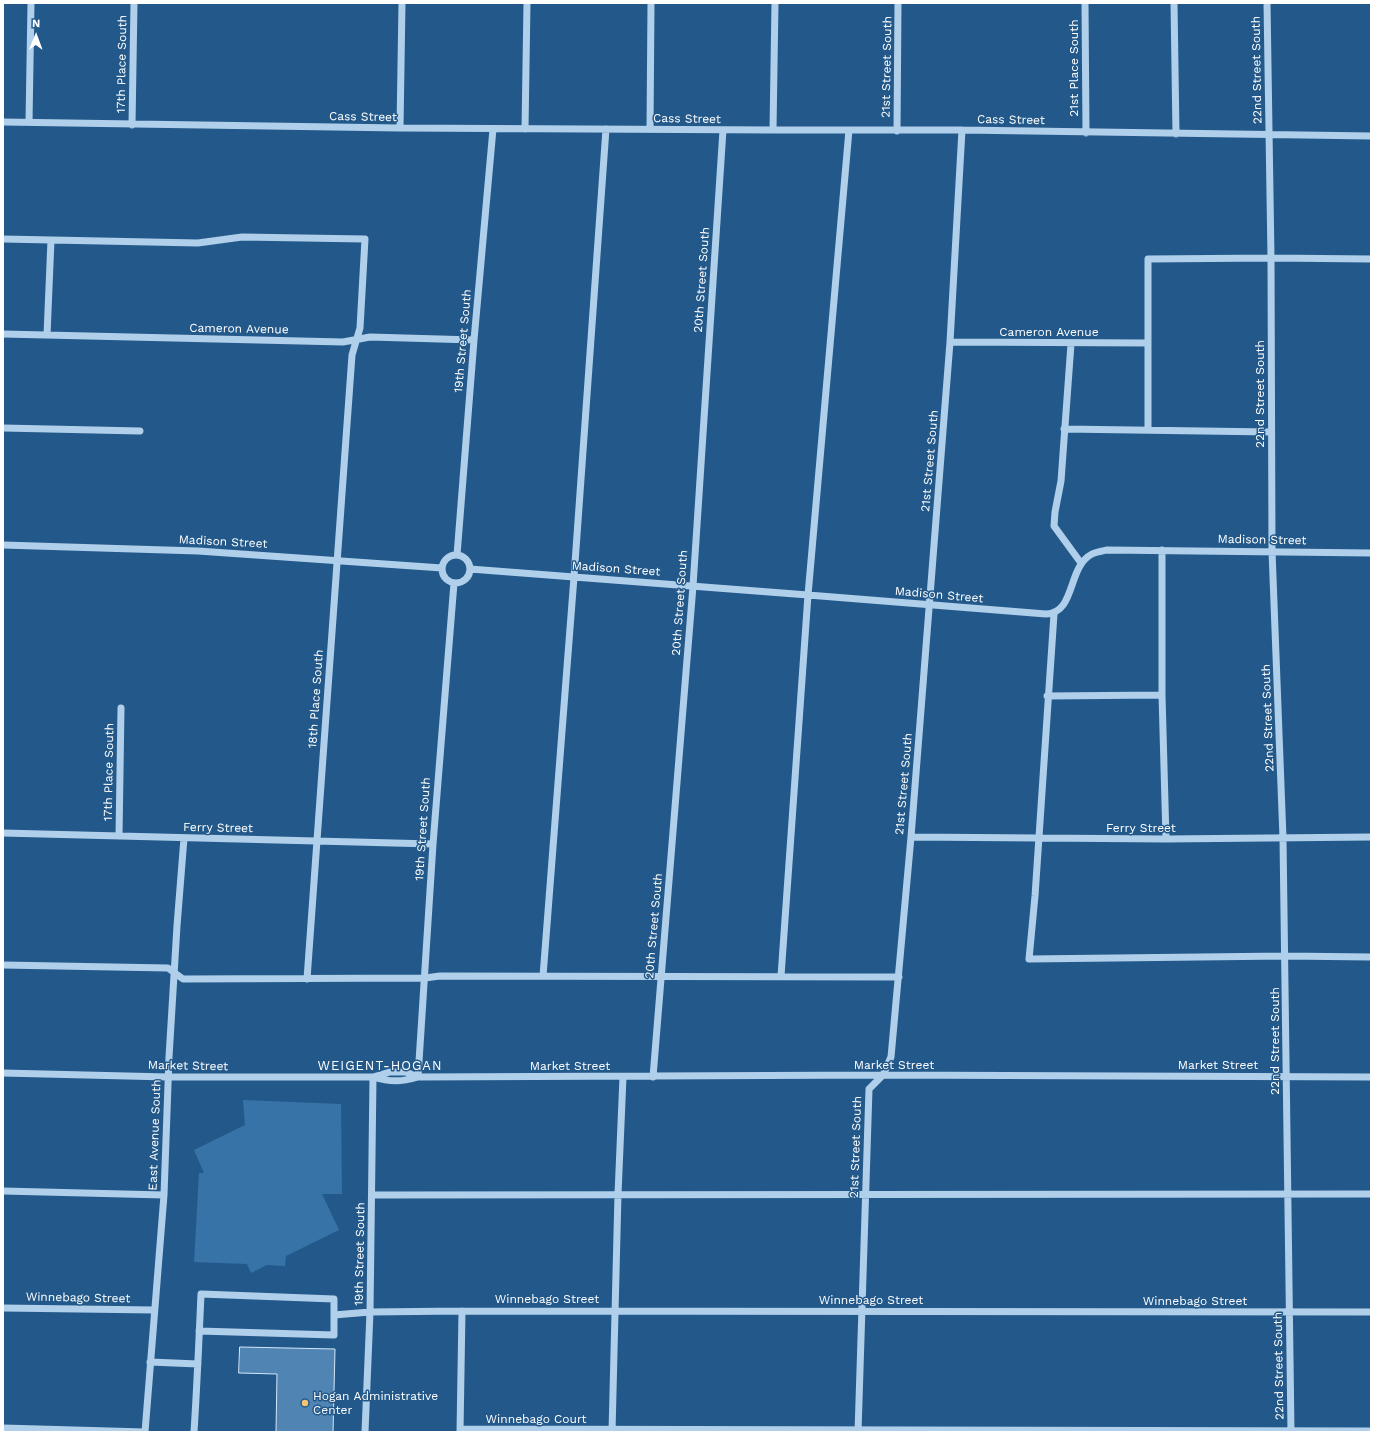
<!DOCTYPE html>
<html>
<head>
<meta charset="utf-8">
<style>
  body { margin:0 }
  #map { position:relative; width:1374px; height:1435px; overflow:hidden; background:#23598a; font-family:"Work Sans",sans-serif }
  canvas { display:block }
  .frame { position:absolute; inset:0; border:4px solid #fff; pointer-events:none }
  .north { position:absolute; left:16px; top:16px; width:40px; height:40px; -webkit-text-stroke:3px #23598a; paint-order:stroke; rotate:1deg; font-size:11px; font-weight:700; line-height:16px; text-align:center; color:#fff }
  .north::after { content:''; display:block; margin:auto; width:14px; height:18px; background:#fff; clip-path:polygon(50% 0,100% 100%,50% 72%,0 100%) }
</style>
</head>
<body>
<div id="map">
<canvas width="1374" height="1435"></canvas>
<div class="frame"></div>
<div class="north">N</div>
</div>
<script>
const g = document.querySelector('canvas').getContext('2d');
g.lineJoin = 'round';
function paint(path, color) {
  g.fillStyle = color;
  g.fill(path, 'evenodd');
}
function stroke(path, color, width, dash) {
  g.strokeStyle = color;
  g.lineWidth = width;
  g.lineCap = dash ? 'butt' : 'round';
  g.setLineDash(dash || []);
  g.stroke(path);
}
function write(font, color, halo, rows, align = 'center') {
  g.font = font + ' "Work Sans",sans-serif';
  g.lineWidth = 3;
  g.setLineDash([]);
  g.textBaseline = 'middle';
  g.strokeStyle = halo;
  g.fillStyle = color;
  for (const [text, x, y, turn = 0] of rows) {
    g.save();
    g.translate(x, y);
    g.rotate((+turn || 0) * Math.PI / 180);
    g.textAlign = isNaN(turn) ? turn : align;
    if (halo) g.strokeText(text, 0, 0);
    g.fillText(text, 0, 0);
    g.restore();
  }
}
const green = new Path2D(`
  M243,1100l98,4 1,90h-20l17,36 -53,26 -1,10 -18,-1 -16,8 -4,-9 -53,-2 5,-89h5l-10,-23 51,-25z`);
const building = new Path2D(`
  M240,1347l95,2 -2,83h-57l1,-58 -38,-1z`);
const minor = new Path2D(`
  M1085,3l1,130
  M1174,3l2,131
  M1267,3l4,255 1,293 11,287 8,594
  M3,122l397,6 373,2h189l409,6
  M29,122l2,-119
  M132,125l2,-122
  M400,128l2,-125
  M525,129l2,-126
  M650,129l1,-126
  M773,130l2,-127
  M897,131l1,-128
  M3,239l195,4 44,-6 123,2 -5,89 -8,27 -45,624
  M3,334l340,8 27,-5 104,3
  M47,335l4,-95
  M950,342l198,1
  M1071,344l-10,137 -6,31 -1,14 27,37
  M3,428l137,3
  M1064,429l207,3
  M1148,430v-171l123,-1 100,1
  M3,545l195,6 244,17
  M1162,550v145l4,144
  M457,555l17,-215 19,-211
  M442 569a14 14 0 1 1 28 0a14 14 0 1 1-28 0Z
  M470,569l338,26 238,19c30,-1 21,-47 46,-60 4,-2 10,-3 15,-4l264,3
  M1054,614l-19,282 -6,63 256,-3 86,1
  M1047,696l115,-1
  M3,833l430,11
  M119,836l2,-128
  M911,837l255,2 205,-2
  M3,965l165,3 15,11 242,-1 15,-2 459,1
  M543,976l31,-399 32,-448
  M781,976l27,-381 41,-465
  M3,1073l165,4h205l17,-5h16l11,5
  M373,1077c17,5 28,5 45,0l465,-2 488,2
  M418,1077l15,-233 21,-261
  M653,1077l40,-491 30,-456
  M3,1191l161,4
  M372,1195l999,-1
  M3,1308l151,2
  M334,1315l36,-3 92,-1 909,1
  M150,1362l48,2
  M3,1428l142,4
  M460,1429l911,2
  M145,1432l19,-237 5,-138 8,-131 7,-88
  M194,1432c3,-46 5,-92 7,-138l133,5v36l-135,-4
  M365,1432l5,-120 3,-235
  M460,1432l2,-121
  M612,1432l6,-238 5,-117
  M858,1432l11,-343 14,-14 8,-18 20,-220 39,-495 12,-212`);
const markers = [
  [305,1403,4,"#f5c472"]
];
const streetNames = [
  ["17th Place South",122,64,-89],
  ["21st Street South",887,67,-89],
  ["21st Place South",1074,68,-90],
  ["22nd Street South",1257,70,-91],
  ["Cass Street",363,117,1],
  ["Cass Street",687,119,1],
  ["Cass Street",1011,120,1],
  ["20th Street South",702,280,-86],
  ["Cameron Avenue",239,329,1],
  ["Cameron Avenue",1049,332],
  ["19th Street South",463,341,-85],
  ["22nd Street South",1260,394,-90],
  ["21st Street South",930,461,-85],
  ["Madison Street",1262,540,1],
  ["Madison Street",223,542,3],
  ["Madison Street",616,569,4],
  ["Madison Street",939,595,5],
  ["20th Street South",680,603,-86],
  ["18th Place South",316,699,-86],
  ["22nd Street South",1268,718,-92],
  ["17th Place South",109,772,-89],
  ["21st Street South",904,784,-85],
  ["Ferry Street",218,828,1],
  ["Ferry Street",1141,828],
  ["19th Street South",423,829,-86],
  ["20th Street South",654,926,-85],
  ["22nd Street South",1275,1041,-90],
  ["Market Street",894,1065],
  ["Market Street",1218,1065],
  ["Market Street",188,1066,1],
  ["Market Street",570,1066],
  ["East Avenue South",155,1135,-88],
  ["21st Street South",856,1147,-88],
  ["19th Street South",360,1254,-89],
  ["Winnebago Street",78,1298,1],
  ["Winnebago Street",547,1299],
  ["Winnebago Street",871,1300],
  ["Winnebago Street",1195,1301],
  ["22nd Street South",1279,1366,-91],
  ["Winnebago Court",536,1419]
];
const poiNames = [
  ["Hogan Administrative",313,1396],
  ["Center",313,1410]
];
const neighbourhoodNames = [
  ["WEIGENT-HOGAN",380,1066]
];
paint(green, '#3773a7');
paint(building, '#5085b3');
stroke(building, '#d4e7f8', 1);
stroke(minor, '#b0cfea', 7);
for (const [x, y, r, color] of markers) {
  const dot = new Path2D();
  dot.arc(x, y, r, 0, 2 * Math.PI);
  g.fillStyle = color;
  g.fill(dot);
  stroke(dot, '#23598a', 1.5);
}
write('12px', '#fff', '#23598a', streetNames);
write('12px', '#fff', '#23598a', poiNames, 'left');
g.letterSpacing = '1px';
write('13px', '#fff', '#23598a', neighbourhoodNames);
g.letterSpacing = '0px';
</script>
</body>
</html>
